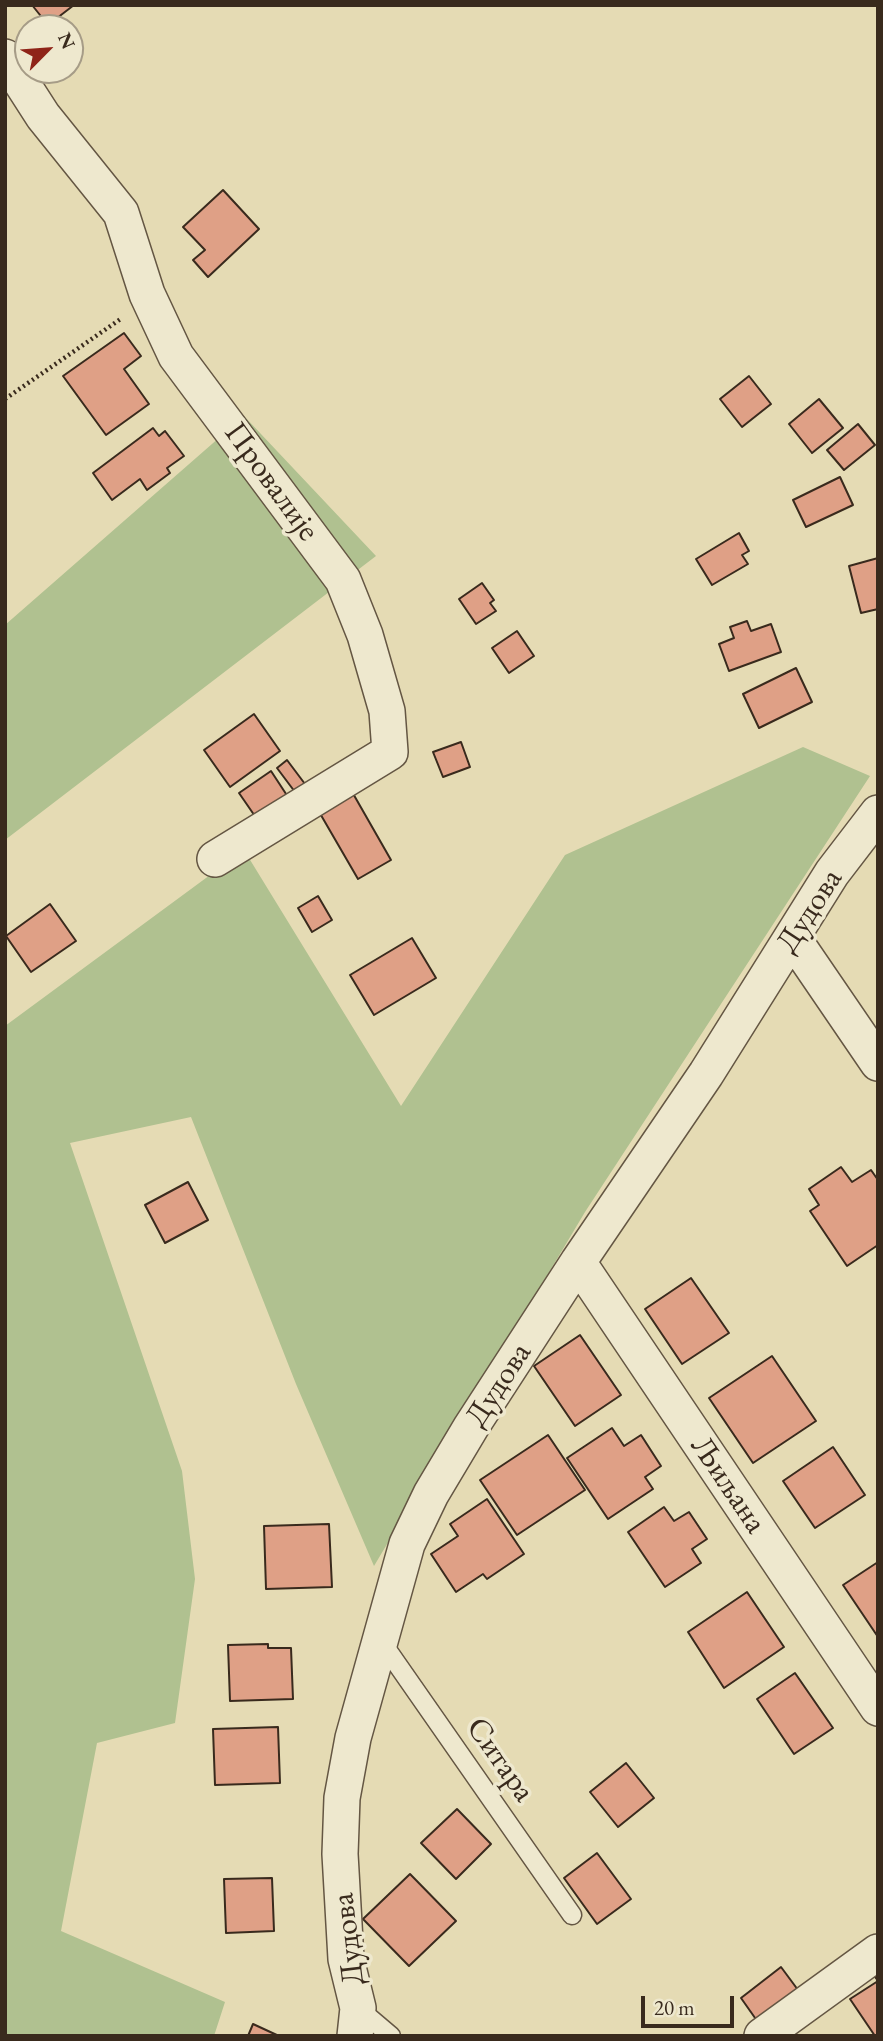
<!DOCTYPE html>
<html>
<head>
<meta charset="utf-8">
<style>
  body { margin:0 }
  #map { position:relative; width:883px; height:2041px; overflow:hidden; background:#e5dbb4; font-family:"EB Garamond",serif }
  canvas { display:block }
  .frame { position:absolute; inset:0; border:7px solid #392a1d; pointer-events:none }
  .north { position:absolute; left:14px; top:14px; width:70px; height:70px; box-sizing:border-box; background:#eee8ce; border:2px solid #a69c87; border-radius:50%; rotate:65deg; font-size:19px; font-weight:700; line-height:28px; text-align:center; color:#392a1d }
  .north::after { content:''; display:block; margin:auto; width:24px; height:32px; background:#8f2418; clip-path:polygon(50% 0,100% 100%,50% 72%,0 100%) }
  .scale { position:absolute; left:641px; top:1996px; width:93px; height:32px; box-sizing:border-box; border:4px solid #392a1d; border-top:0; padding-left:9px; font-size:21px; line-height:24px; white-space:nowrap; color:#392a1d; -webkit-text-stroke:5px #eee8ce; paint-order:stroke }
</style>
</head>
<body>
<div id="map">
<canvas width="883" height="2041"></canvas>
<div class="frame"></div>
<div class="north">N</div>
<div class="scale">20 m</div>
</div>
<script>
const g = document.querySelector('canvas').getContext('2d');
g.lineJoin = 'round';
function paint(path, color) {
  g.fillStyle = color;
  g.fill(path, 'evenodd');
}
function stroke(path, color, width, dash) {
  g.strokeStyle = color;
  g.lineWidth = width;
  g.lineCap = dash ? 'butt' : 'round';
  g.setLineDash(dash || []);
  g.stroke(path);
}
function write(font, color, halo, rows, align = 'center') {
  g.font = font + ' "EB Garamond",serif';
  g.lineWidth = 7;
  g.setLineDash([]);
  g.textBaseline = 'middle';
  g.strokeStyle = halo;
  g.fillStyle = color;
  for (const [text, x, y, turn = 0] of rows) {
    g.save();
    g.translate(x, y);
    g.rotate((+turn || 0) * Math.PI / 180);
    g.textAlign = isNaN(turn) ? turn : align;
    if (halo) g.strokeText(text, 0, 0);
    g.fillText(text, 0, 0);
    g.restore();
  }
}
const green = new Path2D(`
  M244,416l132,140 -371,284v-215z
  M803,747l67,29 -285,436 -211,354 -78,-182 -105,-267 -121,26 112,328 13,108 -20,144 -78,20 -36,188 164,71 -11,34h-209v-1010l239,-176 157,256 164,-251z`);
const building = new Path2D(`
  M32,5h42l-26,20z
  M223,190l36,39 -51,48 -15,-17 12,-10 -22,-23z
  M124,333l17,23 -17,13 25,35 -43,31 -43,-59z
  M749,376l22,28 -29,23 -22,-28z
  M819,399l24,29 -31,25 -23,-29z
  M858,424l17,21 -31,25 -17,-20z
  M153,428l6,8 6,-5 19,25 -17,12 3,5 -23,17 -7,-11 -28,21 -19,-27z
  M840,477l13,28 -47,22 -13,-27z
  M739,533l10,18 -7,4 6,9 -36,21 -16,-26z
  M878,558v51l-17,4 -12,-47z
  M482,583l12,17 -4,3 6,8 -20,13 -17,-25z
  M747,621l4,10 20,-7 10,28 -52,19 -10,-27 15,-6 -4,-11z
  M517,631l17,25 -25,17 -17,-25z
  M796,668l16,34 -53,26 -16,-34z
  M254,714l26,37 -50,36 -26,-37z
  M461,742l9,25 -27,10 -10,-25z
  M287,760l21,28 -10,8 -21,-28z
  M271,771l19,29 -31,22 -20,-29z
  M351,790l40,70 -33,19 -40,-69z
  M318,896l14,24 -20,12 -14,-24z
  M50,904l26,37 -45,31 -25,-36z
  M412,938l24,40 -62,37 -24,-40z
  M841,1167l11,15 19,-12 7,10v65l-31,21 -37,-55 9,-6 -10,-16z
  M188,1182l20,38 -43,23 -20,-38z
  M691,1278l38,55 -47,31 -37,-55z
  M580,1335l41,60 -46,31 -41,-60z
  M772,1356l44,65 -63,42 -44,-65z
  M612,1428l12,18 17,-11 20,31 -16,11 8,12 -45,30 -41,-61z
  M548,1435l37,55 -68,45 -37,-55z
  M833,1447l32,48 -50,33 -32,-47z
  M487,1499l37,55 -37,25 -4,-5 -27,18 -25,-38 27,-18 -8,-12z
  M664,1507l10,14 15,-9 18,27 -15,10 9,14 -36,24 -37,-55z
  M329,1524l3,63 -66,2 -2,-63z
  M878,1562v75l-35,-52z
  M747,1592l37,55 -60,41 -36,-56z
  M268,1644v4h23l2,51 -63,2 -2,-56z
  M795,1673l38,55 -39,26 -37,-55z
  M278,1727l2,56 -65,2 -2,-56z
  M626,1763l28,35 -36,29 -28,-35z
  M457,1809l34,35 -35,35 -35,-36z
  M597,1853l34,46 -34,25 -33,-46z
  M410,1874l46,47 -47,45 -46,-47z
  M272,1878l2,53 -48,2 -2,-54z
  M781,1967l20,27 -41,31 -19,-27z
  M878,1971v65h-3l-25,-37 28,-18 -5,-7z
  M253,2024l26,12h-31z`);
const path = new Path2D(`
  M5,399l117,-81`);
const lane = new Path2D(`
  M381,1641l191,274
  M358,2008l33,28`);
const street = new Path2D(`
  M5,57l38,59 78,97 26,81 29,62 167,224 22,55 22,76 3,41 -175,107
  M792,937l86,126
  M578,1262l300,446
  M355,2036l3,-28 -12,-49 -6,-105 2,-56 11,-60 54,-194 24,-50 40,-67 107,-165 128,-188 126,-201 46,-60
  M762,2036l116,-84`);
const streetNames = [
  ["Провалије",271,482,54],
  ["Дудова",810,911,-57],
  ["Дудова",499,1385,-57],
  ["Љиљана",728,1485,56],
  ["Ситара",500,1760,55],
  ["Дудова",349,1939,-97]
];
paint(green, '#b0c190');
paint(building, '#dfa086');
stroke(building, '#392a1d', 2);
stroke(lane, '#645643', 21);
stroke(street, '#645643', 38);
stroke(path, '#392a1d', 4.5, [2, 3.5]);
stroke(lane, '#eee8ce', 18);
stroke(street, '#eee8ce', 35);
write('32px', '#392a1d', '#eee8ce', streetNames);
</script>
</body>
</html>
